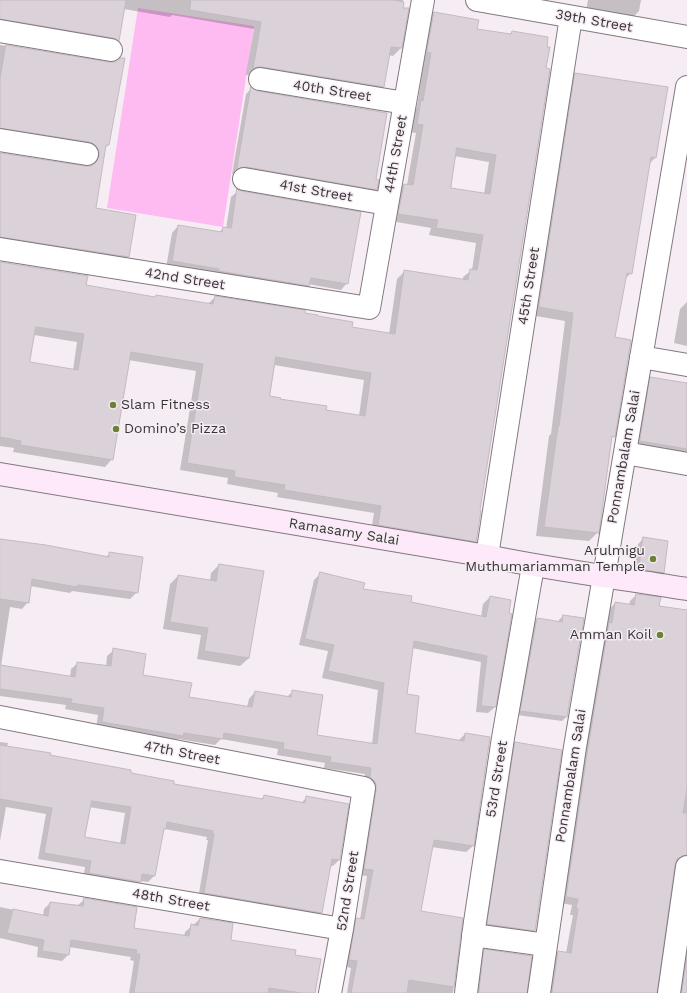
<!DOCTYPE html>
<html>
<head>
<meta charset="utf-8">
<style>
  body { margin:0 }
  canvas { display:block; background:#f6edf4 }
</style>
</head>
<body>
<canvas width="687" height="993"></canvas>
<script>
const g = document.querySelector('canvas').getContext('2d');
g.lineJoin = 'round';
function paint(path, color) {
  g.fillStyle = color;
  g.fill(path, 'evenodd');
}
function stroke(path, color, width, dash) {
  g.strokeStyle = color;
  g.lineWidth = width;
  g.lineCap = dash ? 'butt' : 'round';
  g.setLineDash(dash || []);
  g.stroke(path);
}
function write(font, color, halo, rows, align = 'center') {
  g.font = font + ' "Work Sans",sans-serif';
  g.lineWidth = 3;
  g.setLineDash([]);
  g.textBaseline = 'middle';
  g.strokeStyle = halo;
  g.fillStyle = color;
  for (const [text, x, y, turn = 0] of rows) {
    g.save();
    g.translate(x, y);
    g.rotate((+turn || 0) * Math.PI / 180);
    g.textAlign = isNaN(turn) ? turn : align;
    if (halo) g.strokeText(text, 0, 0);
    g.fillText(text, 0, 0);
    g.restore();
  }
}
const green = new Path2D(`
  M138,8l116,18 -31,201 -116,-19z`);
const shadow = new Path2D(`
  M0,0h403l-1,8 6,1 -7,39 -8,8 -5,-1 -5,31 -8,8 -121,-20 -8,1 8,-46 -82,-14 -2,2 -46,-8 -6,31 -7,8 -111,-21z
  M588,0h53l-2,11 -8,8 -45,-8z
  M434,13l42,17 33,5 3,-3 -33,479 -3,30 -8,8 -97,-17 3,-19 -97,-16 1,-4 -51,-9 1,-6 -48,-8 16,-99 -68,-11 -16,99 -7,8 -92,-15 1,-4 -14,-2v-183l85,23 69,12 2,-2 52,8 7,-7 89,16 47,15 38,6 8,-55 8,-8 58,9v-3l9,-7 4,-27 -47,-8 2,-7 -40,-7 5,-29 8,-7h3l9,-52 -6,-1 4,-23 3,-2 7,-47h-4l6,-39zM454,156l35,6 -5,32 -34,-5zM34,335l43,7 -4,28 -44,-7zM274,365l90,15 -5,36 -34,-6 -57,-13z
  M0,45l109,18 7,-1 -8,83 -4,4 -9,60 33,47 -7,8 -121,-19v-91l85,13h6l1,-2 -1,-8 -91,-21z
  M575,74l80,84 -6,6 -18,109 -7,7 -10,58v98l-3,3 -13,93 -9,9 -53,-5 13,-100 2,-2 14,-113 -35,-6 37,-233z
  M251,89l124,91 1,9 -6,6 -130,-23 -8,2 14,-80z
  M238,191l109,92 -6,7 -33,-6 -6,8 -136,-24 6,-35 6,-7 41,7 4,-5 3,1 5,-32z
  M687,302v44l-13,-3 6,-34z
  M651,378l36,6v73l-54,-9 10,-62z
  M644,538l19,34 -6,6 -23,-4 4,-30z
  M0,540l105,18 5,-5 27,39 -7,7 -58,-8 -2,2 -40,-7 -2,16 -6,7 -12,-2 -9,59 69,11 1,-8 7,-6 28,4 1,-11 7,-6 27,26 47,22 59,9 2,-8 6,-7 32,5 6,-6 22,45 57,8 6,-54 -56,-12 6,-27 -29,-6 15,-65 6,-6 42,16 48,12 71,15 2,-13 7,-7 17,17 4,1 -16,92 -7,6 -12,-1 5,-50 -69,-14 -6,47 8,39 44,7 7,-7 24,4 -16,108 -7,6 -35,-5 -11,65 42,7 -9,74h-106l4,-25 -8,-2 7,-41 7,-6h3l7,-43 -9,-1 7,-101 -41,-6 1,-5 -48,-8 1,-6 -57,-10 -6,6 -37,-6 -2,3 -80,-14 2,-13 -33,-6 1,-4 -66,-9z
  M219,565l30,93 -9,8 -43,-7 4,-24 -38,-6 7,-45 8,-8 32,5 1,-8z
  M636,595l22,12 29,4v252l-5,-2 -7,1 -19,131h-109l5,-35 6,-6 8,1 7,-38h-3l2,-10 -12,-2 49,-293 6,-7 14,2 1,-4z
  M563,616l4,100 -5,5 -45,-6 16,-91 4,-5 21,4 1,-3z
  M0,742l8,1 -1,4 166,37 88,16 3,-4 37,7 6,-6 41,8 -9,55 -6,6h-4l-8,46 -6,6 -117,-19 10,-59h-2l1,-3 -42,-8 -3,3 -8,44 -6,6 -8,-1 -6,7 -51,-8 2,-13 -47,-8 8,-45 -40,-7 -6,34zM89,807l36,6 -5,31 -36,-6z
  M515,743l19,187 -5,6 -47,-6 28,-182z
  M85,899l48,29 51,8 1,-4 15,-13 30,22 64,15 21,37h-186l5,-32 -4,-1 1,-3 -62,-10 -1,8 -6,6 -25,-4 1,-10 -38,-9v-31l43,9 1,-7 6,-6 28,2z
  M687,920v73h-10z
  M485,950l41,43h-53l5,-36z`);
const building = new Path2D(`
  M0,0h126l-7,41 -6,-3 -113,-19z
  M191,0h203l10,2 -1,6h6l-7,40 -11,-1 -7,40 -122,-20h-6l-3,2 8,-47 -71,-12z
  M434,12l45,8 -2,9 34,5 1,-3 36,6 -1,10h3l-4,21 4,1 -70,441 1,1 -5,31 -98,-17 3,-19 -97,-16 1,-5 -51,-8 1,-6 -48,-8 16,-99 -72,-12 -18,108 -93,-15 1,-4 -21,-4v-175l88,14 -2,9 69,12 1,-2 57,9 2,-8 90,14v3l13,2v1l35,6 -1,5 43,7 9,-64 64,10 2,-11 7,1 6,-35 -47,-7 2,-8 -40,-6 6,-30 9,1 10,-60 -6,-1 4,-24 2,1 8,-48 -4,-1zM457,148l39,7 -6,39 -39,-6zM36,327l48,7 -6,36 -48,-8zM276,357l95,16 -6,43 -39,-6 1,-4 -47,-7 1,-1 -11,-2z
  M6,45l103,17h7l5,-4h4l-16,87h-3l-10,63 40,7 -7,42 -129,-20v-84l85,13h6l5,-4 3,-6v-6l-4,-5 -6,-3 -89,-14v-49z
  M575,73l93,14 -12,71 -5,-1 -19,117 -5,-1 -12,64 16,3 -16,97 -3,-1 -13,97 -55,-6 14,-101h1l14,-113 -34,-6z
  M251,87l7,4 129,22 -11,66 3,1 -2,10 -131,-23 -9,2z
  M237,189l5,2 119,21 -13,72 -37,-6 -2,8 -90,-15v-2l-47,-8 6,-36 44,7 1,-5 8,1z
  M650,377l37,6v66l-47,-8z
  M643,537l25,4 -4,32 -25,-4z
  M0,539l46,6 63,12v-5l34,5 -5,36 -60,-8 -1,2 -45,-8 -3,24 -29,-4z
  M219,564l45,7 -15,87 -45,-7 4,-23 -38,-6 8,-47 38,6z
  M320,572l45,11 -2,6 49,7 -1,6 75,15 4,-21 21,4 -2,13 3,1 -16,93 -15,-1 6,-50 -73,-15 -7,53 12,2 -4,37 49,8 1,-8 25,4 -16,109 -40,-6 -13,71 42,7 -9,69 -45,-7 -2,13h-56l6,-32 -8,-1 7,-42 8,1 9,-49 -9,-1 12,-79v-7l-6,-6 1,-9 -41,-6 1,-5 -48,-8 1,-6 -60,-10 -1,6 -39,-6 -1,3 -81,-14 2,-14 -33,-5 1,-4 -72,-10v-24l75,12 2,-15 34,4 2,-18 33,6 -3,21 49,8 -3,14 63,10 3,-16 36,6 1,-7 31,5 -6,40 60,9 7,-61 -56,-12 6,-26 -29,-6z
  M636,594l25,3 -2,9 28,4v179l-4,24h4v42l-5,1 -5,3 -2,6 -18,128h-105l6,-42 13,2 7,-44 -2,-1 2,-9 -12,-2 21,-143 22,-132 3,1 3,-21 19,3z
  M563,615l21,3 -17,99 -47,-6 17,-93 25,4z
  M515,742l47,8 -27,181 -48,-7z
  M0,745l51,8 -1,2 81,15v3l43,8v3l89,15 1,-4 41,8 1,-7 43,8 -9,56 -8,-1 -10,54 -118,-20 10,-59h-2l1,-3 -46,-9 -1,7h-2l-9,47 -13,-2 -1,8 -52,-9 2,-12 -47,-8 8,-45 -52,-9zM92,801l39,6 -6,37 -40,-7z
  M84,898l53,9 -3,21 55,8 2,-12 7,2 2,-8 33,5 -2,17 65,10 -1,5 26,4 -6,34h-13l-33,-5 -1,5h-134l6,-39h-4l1,-4 -66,-10 -2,15 -27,-4 2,-11 -37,-7 6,-24 35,7 2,-14 33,4z
  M484,949l48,7 -5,37h-48z
  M687,955v38h-5z`);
const street = new Path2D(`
  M477,0l210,37
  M0,31l111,19
  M260,79l145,24
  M0,140l87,14
  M244,179l143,25
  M0,249l369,59 54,-308
  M641,357l46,8
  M625,453l62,11
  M487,556l84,-539
  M0,717l364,71 -22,141 -12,64
  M0,871l342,58
  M473,935l73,10
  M466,993l9,-71 28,-184 30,-172
  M539,993l36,-246 112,-660
  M669,993l18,-126`);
const secondary = new Path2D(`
  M0,474l487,82c66,14 133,22 200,33`);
const markers = [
  [113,405,4,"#6b8234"],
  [116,429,4,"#6b8234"],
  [653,559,4,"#6b8234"],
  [660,635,4,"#6b8234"]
];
const streetNames = [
  ["39th Street",594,21,10],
  ["40th Street",332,91,9],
  ["44th Street",396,154,-80],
  ["41st Street",316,191,10],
  ["42nd Street",185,279,9],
  ["45th Street",529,286,-81],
  ["Ponnambalam Salai",624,457,-80],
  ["Ramasamy Salai",344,532,9],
  ["47th Street",182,753,11],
  ["Ponnambalam Salai",571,776,-81],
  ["53rd Street",497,779,-81],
  ["52nd Street",348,891,-81],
  ["48th Street",171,900,10]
];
const poiNames = [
  ["Slam Fitness",121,405],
  ["Domino’s Pizza",124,429],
  ["Arulmigu",645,551,"right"],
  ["Muthumariamman Temple",645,567,"right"],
  ["Amman Koil",652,635,"right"]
];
paint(green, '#febbf2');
paint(shadow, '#0003');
paint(building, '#dbd2d9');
stroke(building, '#c3bac1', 1);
stroke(street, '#827980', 24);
stroke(secondary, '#827980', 24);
stroke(street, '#fff', 22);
stroke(secondary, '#fde9f9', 22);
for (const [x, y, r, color] of markers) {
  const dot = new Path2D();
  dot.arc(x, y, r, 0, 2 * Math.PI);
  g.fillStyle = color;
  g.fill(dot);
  stroke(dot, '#f6edf4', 1.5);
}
write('14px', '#383538', '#f6edf4', streetNames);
write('14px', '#383538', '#f6edf4', poiNames, 'left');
</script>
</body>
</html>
